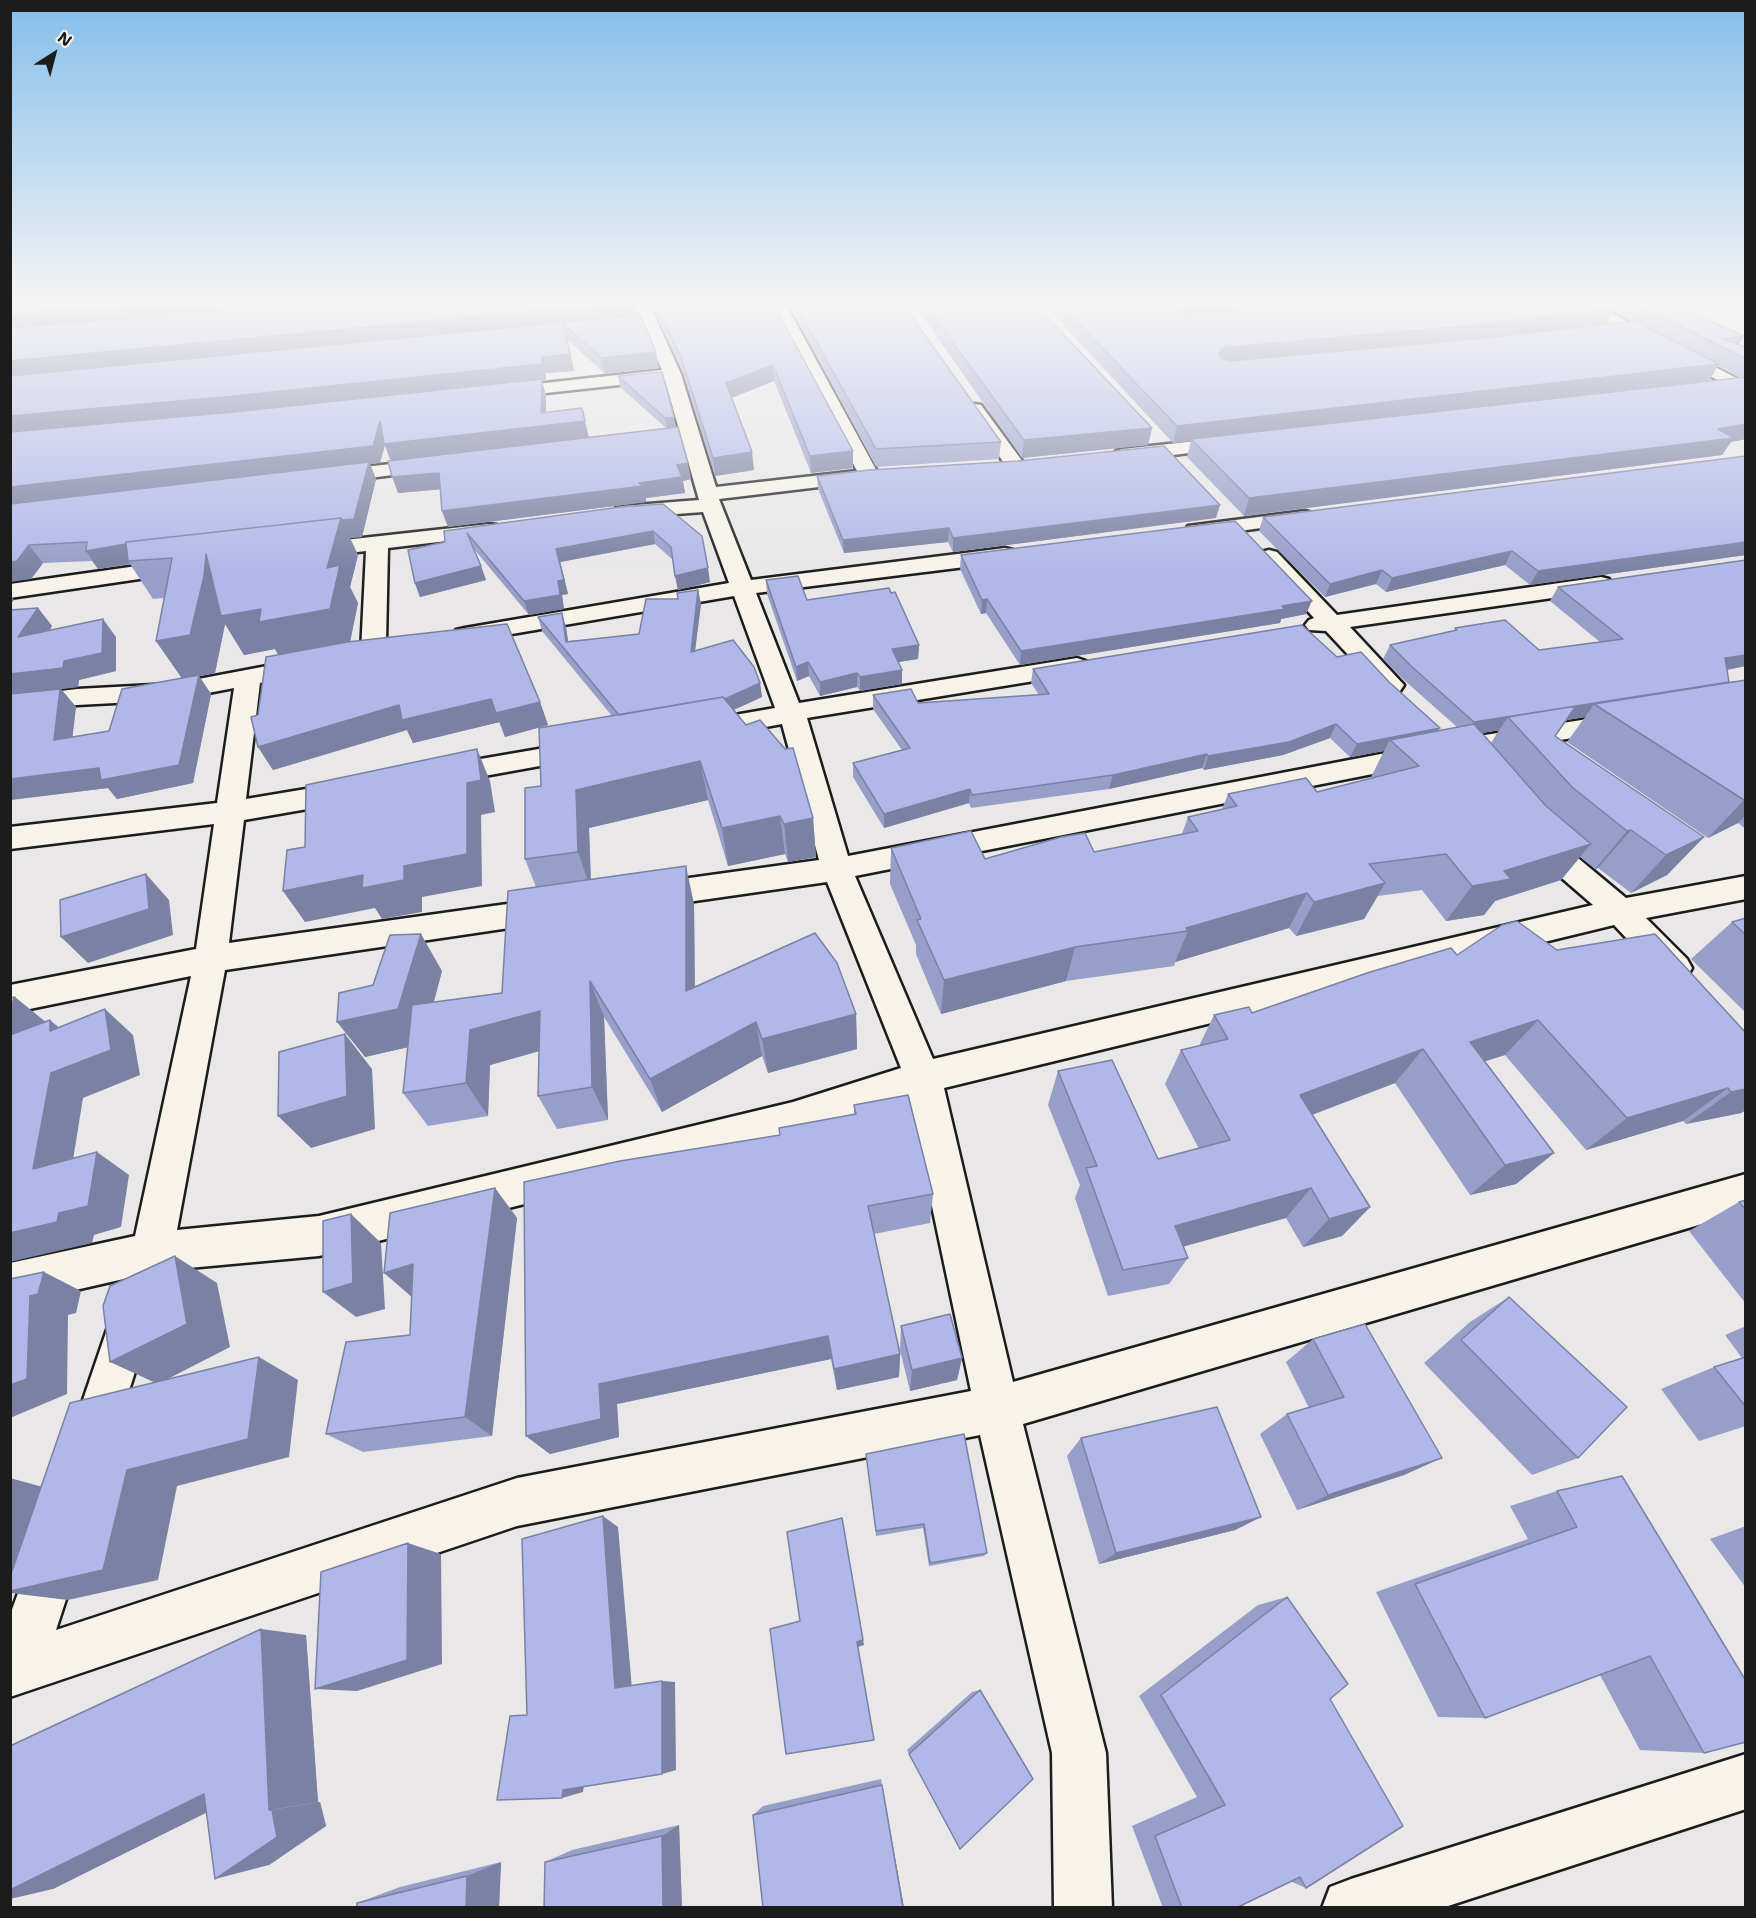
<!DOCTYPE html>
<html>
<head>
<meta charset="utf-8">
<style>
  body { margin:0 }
  #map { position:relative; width:1756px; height:1918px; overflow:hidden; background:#e9e7e8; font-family:"Shantell Sans",sans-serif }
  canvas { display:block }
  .frame { position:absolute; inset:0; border:12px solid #1c1c1c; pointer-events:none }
  .north { position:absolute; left:24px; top:24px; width:60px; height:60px; -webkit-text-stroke:4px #f7f3e8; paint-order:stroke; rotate:36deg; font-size:16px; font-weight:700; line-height:24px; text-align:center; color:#1c1c1c }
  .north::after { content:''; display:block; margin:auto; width:21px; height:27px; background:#1c1c1c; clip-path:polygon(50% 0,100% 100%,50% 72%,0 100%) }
</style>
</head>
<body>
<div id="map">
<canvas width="1756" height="1918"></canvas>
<div class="frame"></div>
<div class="north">N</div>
</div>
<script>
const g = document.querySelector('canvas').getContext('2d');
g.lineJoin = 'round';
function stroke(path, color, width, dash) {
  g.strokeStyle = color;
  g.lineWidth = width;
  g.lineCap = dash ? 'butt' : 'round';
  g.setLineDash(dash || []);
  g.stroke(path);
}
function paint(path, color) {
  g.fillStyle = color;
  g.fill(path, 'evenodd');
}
const minor = new Path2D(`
  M633,303h16l32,71 35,113 141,-16 -88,-168h16l94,172 -3,4 -7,2 -150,18 32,81 254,-32 8,2 3,5 -3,5 -8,2 -249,31 43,110 278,-45 9,3 4,5 -4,5 -9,3 -270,44 41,138 611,-117 161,-25 9,2 4,6 -4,6 -9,2 -161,27 -604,119 78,183 660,-154 -67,-58 -4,-7 4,-7 11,-4 11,4 78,65 120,-22v23l-100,19 41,41 5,9 -5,9 -12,4 -12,-4 -49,-52 -670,163 69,294 733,-208v37l-723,213 83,329 6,155h-58l-2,-155 -72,-318 -463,91 -507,171v-82l28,-76 17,-8 17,8 8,17 -24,74 461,-152 454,-87 -62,-294 -116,39 -474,120 -152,14 -6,16 -15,6 -15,-6 -3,-8 -118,27v-42l125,-27 56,-260 -181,37v-28l186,-36 18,-125 -204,25v-22l207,-24 17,-115 -62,12 -95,5 -67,8v-16l67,-8 95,-5 95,-18 9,3 4,5 -4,5 -16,4 -14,116 102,-17 10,3 4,7 -4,7 -10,3 -104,18 -15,123 321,-45 11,4 5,8 -5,8 -11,4 -325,48 -48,260 142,-14 474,-114 108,-34 -74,-186 -181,26 -11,-4 -5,-8 5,-8 11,-4 173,-24 -37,-136 -82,15 -9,-3 -4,-6 4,-6 9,-3 75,-13 -41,-112 -269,46 -9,-2 -3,-5 3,-5 9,-2 264,-45 -26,-71 -80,6 -7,-2 -3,-4 3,-4 7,-2 76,-6 -34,-120 -165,18 -6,-1 -3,-4 3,-4 6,-1 162,-18z
  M1572,303h20l154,80v12z
  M975,404l6,1 42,57 3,4 -3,4h-14l-43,-61 3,-4z
  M1232,437l7,2 3,4 -3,4 -116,14 -7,-2 -3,-4 3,-4 7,-2z
  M435,459l7,2 3,4 -3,4 -114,14 -7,-2 -3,-4 3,-4 7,-2z
  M1305,511l7,2 4,4 -4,4 -116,16 -8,-1 -3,-5 3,-5 8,-1z
  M489,524l8,1 3,5 -3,5 -109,13 -2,94 20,-3 9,2 3,5 -3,5 -42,8 -9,-2 -3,-5 5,-101 -58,7 -8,-2 -3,-5 3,-5 8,-2z
  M1269,550l8,2 60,63 264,-38 8,2 3,5 -3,5 -8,2 -251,36 54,58 -4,6 -9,2 -9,-2 -56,-60 -17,-1 -4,-5 4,-5 5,-2 -56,-61 3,-5z
  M179,560l8,2 3,5 -3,5 -177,26v-14z
  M585,741l10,3 4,6 -4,6 -155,28 -10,-2 -4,-7 4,-7 10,-2z
  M130,1300l15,6 6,15 -42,133 -16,7 -16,-7 -7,-16 45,-132z
  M1746,1754v55l-304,99h-120l8,-21 21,-8z`);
const wall = new Path2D(`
  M10,303h624l2,12 23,53 -54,6 -38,-35 7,32 -28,2v7l-4,1 4,15v17l36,-5 6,29 78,-9 -46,-41 -2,-11 58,51 15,52 -8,2 2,12 -39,5v4l-198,25 -6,-16 -2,-22 -42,4 -7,-32 -6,-16 -5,18 -10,1 6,15 -14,58 -12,1 8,17 -8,32 8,16 -8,39 190,60 8,23 -43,12 -6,-15 -86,21 -6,-13 -134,40 -15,-23v-32l20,-60 -3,-6 -31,6 -19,-31 -10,49 -16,3 12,18 -18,89 -76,16 -9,-11 -98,12 28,-192 14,18 -2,4 66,7v34l-37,9 -1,7 -17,2 15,18 -4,30 37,-6 73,-53 -26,-37 8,-43 -11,1 -23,-35 -32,5 -6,-8 -49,2 -12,16z
  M650,303h123l80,165 -42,5 -37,-92 -42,17 22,72 -39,6 -32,-103z
  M788,303h114l99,139 -2,17 -123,8z
  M913,303h121l118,125 -4,17 -126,13z
  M1043,303h626l75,33 -6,8 8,3v92l-15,3 -9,13 -478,61 -57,-59 4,-16 -18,2zM1612,311l4,2 15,8 -26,3zM1717,366l23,12 -279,31 248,-28z
  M1746,456v99l-216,30 -25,-20 -119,27 -10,-8 -51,13 -66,-66 4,-14z
  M817,476l399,42 -263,34 -5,-10 -104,11 -26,-64z
  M663,504l47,78 -32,8 -5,-30 -18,-16 -95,18 8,32 -6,1 2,14 -35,6 -55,-66 12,31 -66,17 -5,-14 30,-41 -1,-11z
  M961,555l345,59 -25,5 -1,4 -260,42 -34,-52 -5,1 -21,-45z
  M1746,560v106l-19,4 2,12 17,-2v149l-8,-6 -30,15 -141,-96 18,-25 -18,3 -12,16 149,101 -37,38 -36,18 -33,-25 -3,1 -15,-12 -19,23 -66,21 -11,14 -38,6 -24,-31 -44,6 -14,23 -68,17 -7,-8 -114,34 -1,4 -108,15 -125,33 -25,-60v-9l-26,-61 1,-36 94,11 109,-7 88,-18 6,-17 34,-8 6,-15 89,-2 55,-14 -1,-1 13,-26 -34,6 -20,-19 -47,17 -79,15 -2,-2 -93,21 -138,19 -2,-5 -85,25 -31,-51v-14l49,-13 -29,-41v-14l45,8 121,-8 -8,-12 2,-14 304,-12 52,25 51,46 -2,3 19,-4 -53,-47 -21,-21 7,-14 64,-14 1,-3 84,22 61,-8 -50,-41 8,-14zM1499,730l-8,13 -9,-10z
  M766,580l41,20 112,45 -1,14 -20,3 4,22 -42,7 -3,-4 -37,9 -11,-20 -12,5 -30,-87z
  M698,590l3,14 -6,47 65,32 2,14 -28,13 79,108 3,39 -28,5 -3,-8 -57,12 -20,-66 -119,28 2,51 103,25 1,83 161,27 1,35 -89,24 -6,-17 -100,56 -58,-95 4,103 -51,9 -19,-33 1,-45 -49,14 -2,51 -60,10 -25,-33 5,-46 -43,10 77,-86 -8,31 68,-9 34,-106 -11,-28 16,-73 71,-70 -70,-85 -4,-14 28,10 2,14 71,-7 39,-35z
  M1746,918v95l-55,-54 41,-37z
  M1557,950l189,83v77l-5,3 -55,11 -3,-3 -97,29 -81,-95 -20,6 69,92 -38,31 -46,11 -75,-112 -83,32 58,92 -28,29 -39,11 -17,-29 -103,28 5,12 -19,26 -61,12 -33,-98 5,-13 -32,-80 10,-34 100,88 41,-10 -34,-65 16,-34 18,-4 15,-31 38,-2 205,-58z
  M854,1105l79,89 -3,29 -56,11 26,120 -1,23 -62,13 -6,-31 -214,45 2,33 -69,17 -24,-18 254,-301 74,-21z
  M495,1188l22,30 -25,218 -129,16 -37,-18 84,-99 2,-37z
  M1746,1200v104l-57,-73 50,-29z
  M1509,1297l69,161 -46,17 -108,-112 46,-41z
  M901,1326l61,32 -5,22 -47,11 -10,-41z
  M1746,1326v100l-47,15 -38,-52 53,-22 28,-9 -17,-23z
  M1313,1339l91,136 -107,35 -37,-76 27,-20 22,-6 -23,-46z
  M1081,1438l180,79 -26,13 -136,34 -32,-108z
  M866,1454l121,99 -3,3 -55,10 -6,-38 -47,8z
  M1557,1491l147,262 -64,-3 -40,-75 -115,43 -47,-1 -62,-125 152,-53 -18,-33z
  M1746,1526v62l-36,-49z
  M1287,1597l43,102 -24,189 -16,-7 -54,27h-73l-31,-82 65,-29 -58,-101 119,-91z
  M306,1635l12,167h2l6,24 -57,39 -63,-52 -153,76z
  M980,1690l-20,159 -53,-99 65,-58z
  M881,1779l23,129h-141l-10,-93 10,-9z
  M679,1825l3,83 -137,-46 27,-12z
  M501,1862l-2,46h-142v-5l43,-16z`);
const shadedWall = new Path2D(`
  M147,303h193l-330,28v-17z
  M619,303h15l3,14 -627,62v-18z
  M1184,303h140l-142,15 -7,-9z
  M1613,309l-8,16 -136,16 -251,24 1,-11 3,-6 8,-1z
  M564,324l10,47 -28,2v7l-4,1 4,15v30l39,-5 4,17 -198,24 -6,-17 -5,18 -10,1 6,15 -14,58 -12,1 8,17 -8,32 8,16 -9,44 -67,13 -7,-11 -31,6 -19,-31 -10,49 -16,3 12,18 -18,89 -76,16 -9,-11 -98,12v-21l89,-11 8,11 72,-14 19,-88 -15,3 -27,-39 34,-6 14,-59 2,-22 22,38 -1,23 34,-6 6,11 63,-11 5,-24 -8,-17 8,-28 -163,18 -44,3 2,3 -32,5 -12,-18 50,-9 204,-22 1,-2 1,2 12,-1 14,-55 -358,43v-20l363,-41 7,-25 6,17 -1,6 159,-18 -3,-13 1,-32 -300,32 -232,21v-18l224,-20 308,-32v-7l28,-3z
  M1744,336l-10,16 -11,-13z
  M656,352l3,16 -54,6 -3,-16z
  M1719,364l-10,17 -517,59 -1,-1v2l-18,2 4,-17z
  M773,365l1,16 -46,18 -2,-16z
  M674,417l2,11 -9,1 -2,-11z
  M1746,424v15l-15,3 -9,13 -478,61 5,-18 469,-69z
  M1152,428l-4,17 -126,13 2,-18z
  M853,451v17l-42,5 -1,-17z
  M752,452l2,18 -39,6 -2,-18z
  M688,463l3,16 -8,2 2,12 -39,5v4l-198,25 -6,-16 197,-28 38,-18z
  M439,473l6,16 -47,4 -6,-16z
  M1220,505l-4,13 -263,34v-14z
  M949,528l-1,14 -104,11 -1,-13z
  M653,531l2,13 -95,18 8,32 -6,1 2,14 -35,6 -5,-14 34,-20 -2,-32z
  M1746,542v13l-216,30 8,-14z
  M29,545l14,18 -12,16 -21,3v-20z
  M1512,551l-7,14 -119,27 6,-14z
  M481,566l5,14 -66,17 -5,-14z
  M708,568l2,14 -32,8 -3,-14z
  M1382,570l-6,14 -51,13 5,-13z
  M698,590l3,14 -8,62 -2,-14z
  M10,595l4,5 -4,5z
  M987,599l-1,14 -5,1 1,-14z
  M1312,601l-6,13 -25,5 -1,4 -260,42 1,-14z
  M38,608l14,18 -19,30 -15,-19z
  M562,613l4,14 4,28 -4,-13z
  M103,619l13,18v34l-37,9 -1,7 -17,2 15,18 -6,51 -60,-63v-21l54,-13z
  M919,645l-1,14 -26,4v-14z
  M1746,655v11l-32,6 11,-14z
  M808,662l1,14 -12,5 -1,-14z
  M902,670v14l-42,7v-14z
  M857,673v14l-37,9v-14z
  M1729,682l-135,22 -9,13 -18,3 -39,55 39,-55 -59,-3 -9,13 -33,6 8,-14z
  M760,683l2,14 -40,18 -2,-14z
  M491,699l49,3 8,23 -43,12 -5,-15 -87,21 -6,-13 -134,40 -15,-23 141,-42z
  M1336,724l-6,14 -47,17 -79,15 4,-14z
  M1440,728l-8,14 -42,-2 -6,11 -34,6 7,-13z
  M477,749l13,32 5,31 -14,3 1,71 -60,11v15l-40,7 -7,-11 -70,14 -22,-31 121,-25 63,-83z
  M1207,754l-5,14 -93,21 4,-14z
  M700,761l8,39 -119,28 2,62 -13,-38 -2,-62z
  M970,789l-1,14 -85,25v-14z
  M1744,800h2v15l-8,8 -30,15z
  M780,816l5,38 -57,12 -6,-38z
  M813,818l3,39 -28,5 -4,-38z
  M1631,830l-33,38 -3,1 32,-38z
  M1704,837l-37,38 -36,18 35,-38z
  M1591,844l-30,36 -66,21 -11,14 -38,6 26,-35 32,-15z
  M686,866l8,38 1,123 -9,-36z
  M146,874l23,26 4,35 -85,28 -27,-26z
  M1385,883l-21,36 -68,17 18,-34z
  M1307,893l-18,35 -114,34 13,-31 -2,-3z
  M421,934l21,37 -20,73 -57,13 -28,-35 61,-13z
  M1075,947l-9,34 -125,33 3,-34z
  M590,981l14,36 4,103 -16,-33z
  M15,997l32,26 -37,27v-42z
  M105,1009l28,26 7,40 -57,23 -15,93 -35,-22 18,-96z
  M540,1011l17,35 -67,19 -2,51 -22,-33 4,-53z
  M856,1014l1,35 -89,24 -6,-34z
  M50,1020l31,26 -31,-15z
  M1538,1020l-33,35 -63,20 28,-33z
  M756,1022l6,34 -100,56 -12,-33z
  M345,1034l27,35 3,60 -64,19 -33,-32z
  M1423,1049l-28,34 -118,45 23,-33z
  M1728,1088l-45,33 -97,29 41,-32z
  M1746,1089v21l-5,3 -55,11 45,-32z
  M97,1152l32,23 -8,52 -27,8 -2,8 -82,19v-29l49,-20z
  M1554,1153l-38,31 -46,11 35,-30z
  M495,1188l22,30 -25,218 -27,-19z
  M1311,1188l-25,30 -129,36 18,-28z
  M1370,1207l-28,29 -39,11 26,-28z
  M351,1214l30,29 4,66 -29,8 -33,-25z
  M175,1256l42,27 13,64 -72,37 -48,-22z
  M413,1264l1,35 -30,-26z
  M44,1272l37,19 -5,22 -8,2 -1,79 -57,24v-33l20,-89z
  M828,1336l3,23 -214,45 2,33 -69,17 -24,-18 73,-52z
  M900,1354l-1,23 -62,13 -3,-21z
  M259,1357l39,23 -9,77 -112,29 -19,94 -90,20 -58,-7v-2l117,-121z
  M962,1358l-5,22 -47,11 2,-21z
  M1442,1458l-38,17 -107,35 31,-15z
  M10,1478l40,11 -40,87z
  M603,1516l15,11 14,162 -17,-1z
  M1261,1517l-26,13 -136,34 17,-11z
  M842,1518l22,127 -6,2 16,93 -17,-98z
  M408,1543l33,11 1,110 -85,27 -42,-2z
  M261,1629l45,6 12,167 -49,8z
  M662,1681l13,1 1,88 -14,4z
  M881,1779l23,129h-1z
  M584,1785l-1,7 -21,6 1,-8z
  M257,1787l-204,102 -43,10v-9l194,-96z
  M320,1802l6,24 -57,39 -54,14 57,-69z
  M679,1825l3,83h-19l-1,-72z
  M501,1862l-2,46h-33l1,-32z`);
const building = new Path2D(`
  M10,303h137l-137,11z
  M318,303h301l-609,58v-33z
  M655,303h118l80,148 -43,5 -37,-91 -47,18 26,69 -39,6 -32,-101z
  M795,303h107l99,139 -125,7z
  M924,303h110l118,125 -128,12z
  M1059,303h125l-9,6 9,7 131,-13h288l10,6 -137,16 -246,22 -8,1 -3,6 3,5 8,2 246,-22 159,-18 84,43 -542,62z
  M1634,303h35l75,33 -21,3 23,8v12z
  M640,315l16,37 -54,6 -39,-34 7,30 -28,3v7l-308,32 -224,20v-40z
  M662,372l12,45 -9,1 -47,-42z
  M1746,377v47l-28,5 16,9 -485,60 -58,-59z
  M542,379l-1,34 41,-5 3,13 -201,23 -4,-23 -7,25 -363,41v-55l224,-20z
  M678,427l10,36 -11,2 5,12 -43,6 4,3 -201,25 -3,-38 -47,4 -4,-16z
  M1164,446l56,59 -267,33 -4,-10 -106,12 -26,-64 52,-6 149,-9z
  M1746,456v86l-208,29 -26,-20 -120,27 -10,-8 -52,14 -67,-67z
  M369,462l-15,57 -12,1 -1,-2 -215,24v2l-40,7 1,-9 -58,3 -12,16 -7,1v-58z
  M663,504l39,32 6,32 -33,8 -4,-29 -18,-16 -97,18 8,31 -6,1 2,14 -36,6 -57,-68 14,33 -66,17 -7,-33 37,-8 -1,-11 176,-24z
  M341,518l-14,50 13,-3 -10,44 -71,13 2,-13 -40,7 -15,-62 -2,22 -14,59 -34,6 16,-83 -44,3 -2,-19z
  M1235,521l77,80 -30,5 3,3 -264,42 -34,-52 -5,1 -21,-45z
  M1746,560v95l-21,3 4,24 -255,40 -63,-56 -21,-21 67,-15 -2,-2 50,-8 34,30 84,-11 -65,-52z
  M798,576l9,24 82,-12 2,5 4,-1 24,53 -27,4 10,21 -42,7 -3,-4 -37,9 -12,-20 -12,5 -30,-87z
  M698,590l-7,62 42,-12 21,27 6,16 -35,16 -2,-2 -104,18 -81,-98 24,-4 4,29 73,-8 7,-35h32l-1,-6z
  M38,608l-20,29 85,-18 -1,34 -38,8 -1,7 -53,6v-64z
  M507,624l33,78 -44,11 -5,-14 -89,21 -3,-15 -141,42 -7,-30 7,-2 8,-58 81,-15z
  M1302,625l35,32 24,-5 28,30 51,46 -83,16 -21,-20 -47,18 -81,14 -1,-2 -94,21 -141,20 -2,-6 -86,25 -31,-51 57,-15 -37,-53 38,-6 7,14 131,-9 -16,-25z
  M199,675l-20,90 -78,15 -2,-12 -89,11v-85l50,-5 -6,51 55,-9 13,-42z
  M1746,680v120h-2l-150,-96z
  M723,697l23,28 14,-5 25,29 8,-1 20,70 -29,6 -4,-8 -58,12 -22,-67 -124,29 2,62 -53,7v-71l16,-2 -2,-58z
  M1576,706l-21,30 149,101 -38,18 -35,-25 -4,1 -55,-44 -64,-70z
  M1474,724l72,82 45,38 -87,27 7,8 -39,7 -26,-32 -77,10 16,19 -71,19 -7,-9 -121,35 2,3 -113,16 -131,33 -27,-60 4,-1 -30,-71 80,-17 14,28 76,-22 24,-4 9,19 104,-21 -10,-14 49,-11 -9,-12 78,-16 11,14 102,-26 -29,-26z
  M477,749l4,31 -14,3v71l-63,12v14l-42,8 1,-13 -80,16 4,-41 18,-3 1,-62z
  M686,866v125l129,-58 22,30 19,51 -94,25 -6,-17 -106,57 -60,-98 2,106 -54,9 2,-85 -70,19 -4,53 -63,10 9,-88 90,-12 6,-102z
  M146,874l3,35 -88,28 -1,-37z
  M1746,918v17l-14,-13z
  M1517,921l40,29 98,-16 91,99v56l-15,3 -3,-4 -101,30 -89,-98 -68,22 84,111 -49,12 -82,-116 -123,46 70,112 -41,12 -18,-31 -136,38 13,32 -65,12 -37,-102 11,-2 -39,-95 54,-11 46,99 72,-19 -49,-90 47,-11 -14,-24 35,-8 3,6 115,-40 84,-25 6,7 45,-30z
  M421,934l-23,75 -61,13 2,-29 34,-8 17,-50z
  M15,997l-5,11v-10z
  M105,1009l6,41 -60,23 -18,96 64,-17 -9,54 -29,7 -2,9 -47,11v-198l40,-15v11z
  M345,1034l2,62 -69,20 1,-64z
  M908,1095l25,99 -65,12 32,148 -66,15 -6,-33 -229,48 2,35 -75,17 -2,-254 96,-21 160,-26 -1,-7 77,-14 -2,-9z
  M495,1188l-30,229 -139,17 20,-92 64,-7 3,-71 -29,9 6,-60z
  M1746,1200v10l-7,-8z
  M351,1214l2,69 -30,9v-71z
  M175,1256l12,68 -77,38 -7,-56 7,-20z
  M44,1272l-6,22 -8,2 -3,83 -17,6v-106z
  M1509,1297l118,110 -49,51 -117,-118z
  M950,1314l12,44 -50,12 -11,-44z
  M1365,1324l77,134 -114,37 -41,-81 57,-17 -31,-58z
  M259,1357l-11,82 -121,31 -24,100 -93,21v-14l60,-174z
  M1746,1357v50l-32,-40z
  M1217,1407l44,110 -145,36 -35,-115z
  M964,1434l23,119 -57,10 -6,-39 -48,7 -10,-77z
  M1622,1476l124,205v61l-42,11 -54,-97 -165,62 -70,-134 162,-57 -20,-36z
  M603,1516l12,172 47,-7v93l-99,16 -1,8 -65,2 13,-84 17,-1 -5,-176z
  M842,1518l21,122 -6,2 17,98 -88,14 -16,-125 30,-8 -13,-89z
  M408,1543l-1,117 -92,29 6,-117z
  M1287,1597l61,87 -18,15 73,127 -97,62 -6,-11 -64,31h-54l-27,-72 70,-31 -64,-110z
  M261,1629l8,181h3l5,27 -62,42 -11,-85 -194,96v-144z
  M980,1690l53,89 -73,70 -51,-95z
  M882,1785l21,123h-140l-10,-93z
  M662,1836l1,72h-119l1,-46z
  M467,1876l-1,32h-109v-5z`);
stroke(minor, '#1c1c1c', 5);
paint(minor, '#f7f3e8');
paint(wall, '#979ec8');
paint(shadedWall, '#7b81a3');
paint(building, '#b0b8e9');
stroke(building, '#7b81a3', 1.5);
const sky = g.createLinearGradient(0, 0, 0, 572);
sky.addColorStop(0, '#84beeb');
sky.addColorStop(0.53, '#f5f4f5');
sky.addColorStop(1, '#f5f4f500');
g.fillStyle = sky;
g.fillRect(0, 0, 1756, 572);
</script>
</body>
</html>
